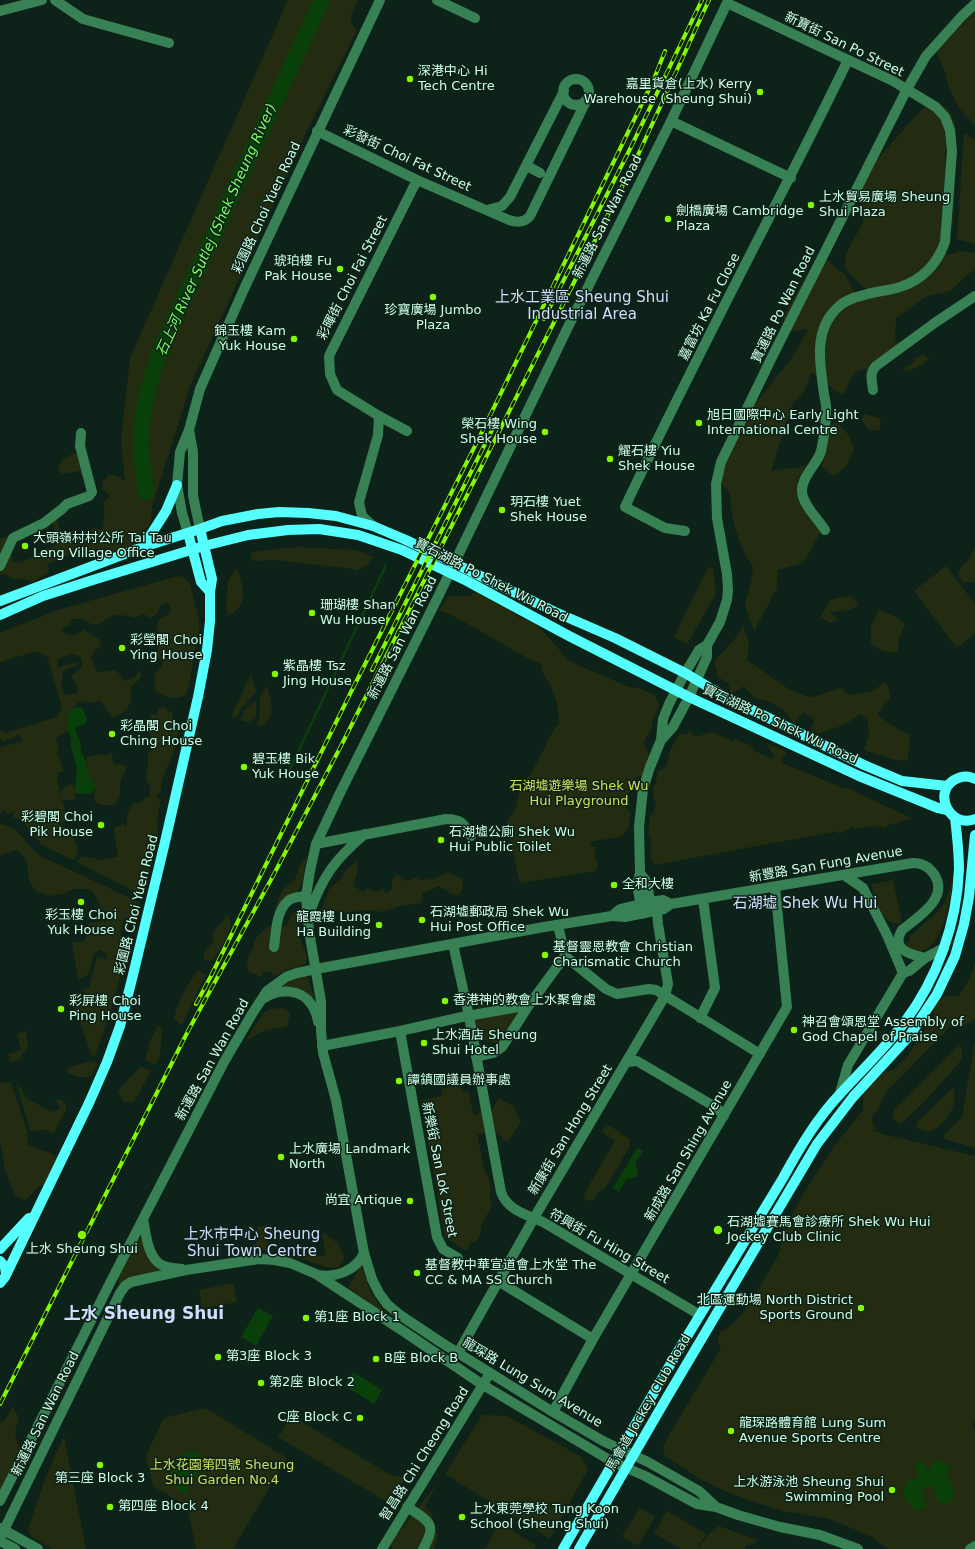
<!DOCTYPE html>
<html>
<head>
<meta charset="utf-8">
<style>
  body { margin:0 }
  canvas { display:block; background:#0d2218 }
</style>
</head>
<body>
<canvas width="975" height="1549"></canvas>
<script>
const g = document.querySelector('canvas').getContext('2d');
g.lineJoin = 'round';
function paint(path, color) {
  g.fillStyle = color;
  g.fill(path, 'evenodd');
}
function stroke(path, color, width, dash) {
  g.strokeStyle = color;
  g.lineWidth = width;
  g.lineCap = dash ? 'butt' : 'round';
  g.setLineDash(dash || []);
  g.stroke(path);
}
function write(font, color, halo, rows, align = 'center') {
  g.font = font + ' "DejaVu Sans","Noto Sans SC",sans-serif';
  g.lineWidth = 3;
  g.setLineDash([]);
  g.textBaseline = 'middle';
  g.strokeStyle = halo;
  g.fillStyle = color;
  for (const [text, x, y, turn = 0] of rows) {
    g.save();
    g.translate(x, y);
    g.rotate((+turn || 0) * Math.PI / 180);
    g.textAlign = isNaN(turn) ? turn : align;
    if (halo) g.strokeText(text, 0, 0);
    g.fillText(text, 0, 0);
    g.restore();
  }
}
const green = new Path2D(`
  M288,0h70c-5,12 -13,20 -1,30l-50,101 -117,255 -38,121 -2,18 -6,5c-1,20 -27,26 -43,18l-7,2 -6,6 -10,-1 -3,-3 -28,12 2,8 -17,10 -10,-4 -7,2 -9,-6 -6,1v-36l7,-3 5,7 -2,8 3,6 -1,4 8,2 38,-20c-4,-7 -3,-13 -5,-21l2,-5 4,8 -1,3 6,4h13l4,4 5,-2 7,-6 9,2c2,-8 4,-21 1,-28l7,-6 -7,-6 -1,-7 7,-8 8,1 8,5 -4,-40 9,-83z
  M975,12v113l-16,-17 -11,-22 -2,-11 -10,-24z
  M932,100l17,10 6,13 1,25 -9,-5 -2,12 1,18 9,11 -2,40 -17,22 12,9 14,-4 13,2v15l-25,23 -23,5 -31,22 -1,22 3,4 -29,25 -11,1 -6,7 -9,19 -32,-24 -7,21 -12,11 -21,67 35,-5 -9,15 8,23 15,23v6l-17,30 -26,7v18l-23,43 -9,-26 6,-22 2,-16c-15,-23 -22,-47 -23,-74l-8,-8 -11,4 12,-41 22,-47 6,8 41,-51 16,-29 -16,2 -9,-13 36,-65 26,22 12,22 17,-3 -16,-11 -13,-16 1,-14 17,-30 -2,-35 10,-21 40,-46z
  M964,133l11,7v104l-18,-5z
  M923,355l6,4c-8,7 -17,13 -28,11l13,-7v-5z
  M865,414l16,5 -2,11h-10l-8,-11z
  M837,422l13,15 4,12 -7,16 -14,11 -11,-9 3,-15 -8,-23z
  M73,452l5,3 6,25 -4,-9 -18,3 -4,-6 4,-8 7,-3z
  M296,547l60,3 17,7 -6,8 -11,6 -2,-2 -79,-9 -22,1 -3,-7 3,-2z
  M975,548v34l-11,1 -7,-10 12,-14z
  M709,566l4,3 3,25 -29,50 -13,-7z
  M946,566l29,38v30l-18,14 -43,-57z
  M237,567c6,19 13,38 -9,49l-2,-10 2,-25z
  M178,576l5,1 7,7 9,36v8l-12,66c-11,7 -21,4 -31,-3 -2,-8 -4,-20 6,-24l2,-8 -3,1 -3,-3v-8l3,-15 -4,-5 1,-9 10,-5 3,-6 -3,-5 -3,-1 -5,3c-1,7 -4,9 -11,12l-6,-5 -7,5c-5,-1 -13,-3 -18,-3 -16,1 -17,19 -34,4h-11l-4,6 -8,5 5,4h4l1,3 13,-7 16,10 1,5 -6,5 -4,7 5,14c6,2 13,-1 20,-1l9,11 9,-3 6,-8 1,8 -10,9v12l-4,12 -15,6 -12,-16 -10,2 -8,-2 -6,3c-6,20 0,22 -20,34v4l3,4 -2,7 7,18 -6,2 -1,10 4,14v-6l7,-6 4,-1c5,4 4,10 2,16h-12l6,21 -11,3 13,5c4,10 13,23 3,31l-31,-15 -20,-24 -9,-4 2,-5 -8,2 -2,-5 -5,4v-66l23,-6v-2l-4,-4 -16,7 -2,-3 -1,1v-10l5,3 52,-16 5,-9 -15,-52 -11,-5 -36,11v-29l58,-23zM73,654l7,2 2,6v6l-10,7 1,5 4,5v8l-12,2 -4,-10 2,-13 4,-3 10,-4 1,-3c-7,2 -13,2 -20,6l-1,-9z
  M478,590l12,10 15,5 13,12 17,5 34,39 60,26 9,1 18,8 3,9 -8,20 1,3 -9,15 8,15 -6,17 -9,2 -7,12 -3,19 5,5 -3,16 -4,3 -1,4 -33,6 1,4 4,1v11l3,7 -3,6 -75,12 -7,-29 -6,-33 9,-13 3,-15 6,-13 8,-10 22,-43 4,-2c0,-24 -5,-35 -18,-55h2l-3,-7 -9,-3 -79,-45 -13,-4 9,-15h21z
  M851,596l8,10 -10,4 -19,2 8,7 -8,4 -9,-6c10,-20 8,-18 30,-21z
  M879,610l14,5 12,9 -6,16 -1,10 -3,3 -12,-2 -12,-7v-19z
  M743,626l6,17 -2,17 40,28 24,10 29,-10 9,7 24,-4 13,-10c9,26 2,14 -9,34l16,11 17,9 -2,26 -13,-1 -31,-10 5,-16 -1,-15 -7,-5 -17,11 -26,9 -7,-4 3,-10 -10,-8 -10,12 -10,-14 -13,-8 -17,-4 -10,-12 -14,9 -1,-12 -11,-6 -4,-15 24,-27z
  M251,674l5,18 -16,18 -2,6 -6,2 2,-8z
  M267,686l4,14 1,14 -10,12 -5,-3c8,-12 -4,-21 10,-37z
  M256,701v17l-8,4 -8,-2 5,-10z
  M165,707l3,4 4,1 1,7 4,2 2,6 -3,18 -14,35 -2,13 -5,3 6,3 -4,19 1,21 -14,54 -5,1 -62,-32 5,-5h5l16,3 15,-3c0,-10 -4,-19 -4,-29l9,-4 3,4 2,-16 5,-9h7l5,-5 6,-2 -2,-3 2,-4 -5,-10 2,-13v-12l6,-5 -7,-25 4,-9 6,-1 2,-6z
  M690,730l5,7 17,-5 20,9 3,-3 8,5 7,2 5,6 18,8v-4l-7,-12 16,6 5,4 -6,7 1,3 63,26 1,-2 43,21h3l2,2 19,9 -12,2 -6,4 -2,-2 -5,1 -2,4 -11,-2 -20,3 -2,-4 -4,4 -12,5 1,-3 -184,34 -3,-7v-20l-3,-4 2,-18 4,-4 2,-11h-2l-1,-16 3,-1 1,-12 10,-6c1,-5 1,-10 3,-14 2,-7 6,-12 10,-18l6,1z
  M111,752l3,13 8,-1 5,2c-1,6 -5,9 -6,15 -2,5 0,11 -2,16 -3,11 -16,9 -24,5l-1,-18 -5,-7 -3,-9 1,-11 13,-3 5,2z
  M0,824c23,5 24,19 40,32l99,46 -4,15h-5l-6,2c-2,9 -7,16 0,24l6,-5 -18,68 -17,50 -4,-2 -16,-47 3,-10 5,-3 1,-5 5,-1 8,-31 10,3c0,-6 -2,-8 -7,-10l-7,4c-2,10 -1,23 -14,25 -2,-5 -7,-32 -6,-37h8l5,-3c-3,-19 7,-17 22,-18l1,-6c-12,-8 -9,-17 -19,-26h-17l-11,5 -13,2 -11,-4 -7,-7 -3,-10 -1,-12 -4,-8 -7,-5 -16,5z
  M307,856l-4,23 -7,17 -20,19v-9l6,-16 13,-11 5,-14z
  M358,860l-1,13 -4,15 2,-2 8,7 2,-3 4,-2 7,4 7,-3 3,4 6,-4v-9l6,-6 4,5 6,2 10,-5 2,4 14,-1 14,-7 14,7 1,8 -4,8 -7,-1 -14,-8 -16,8 1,4 -3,5 -20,3 -20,6 -11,-2 -26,3 -11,-1 -13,5 10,-28 11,-9 7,-11z
  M952,879h1c-2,17 -11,76 -36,72 -6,-1 -10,-3 -12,-8l5,-1v-6l3,-3c23,-19 33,-23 39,-54z
  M893,880l9,42c-5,2 -9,2 -13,-1 -7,-4 -18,-29 -17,-37z
  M296,912c3,9 2,17 4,25 2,10 9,16 6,27l-20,6 -12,6 -5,-4h-5l-3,5 -13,-6 -1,-9 4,-11 3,-2c-2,-12 9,-18 18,-24l-1,8c8,-1 8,-7 16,-8l5,-11z
  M228,915l3,10 -7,18 -12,18 -8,-1 -1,-6 10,-11v-10z
  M975,963v56c-7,6 -14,8 -24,7l-64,65 -10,20 -5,6 1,8 5,5 -7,-1 11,5 93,22v265l-3,-1 3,12v117h-87l-17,-13 -44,-18 -40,-6 -27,-8 -33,-12 -25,-12 -37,-24 -2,-8 1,-4 57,-96c-5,-7 -4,-12 2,-19l2,1 9,-7 10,-11 27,-44 8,-14 7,-30 20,-35 29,-44 28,-35v-16l20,-21 11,-4 12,-11 28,-41c-1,-20 8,-21 24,-21l9,-12z
  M198,970l8,5 -24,50 -8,-6c4,-19 13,-33 24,-49z
  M307,975l8,25c-10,-9 -19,-14 -32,-13l-1,-1 11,-7z
  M480,1005l37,5 1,5 -18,30 -15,-5 -10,-9 -1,-20z
  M281,1008l4,1 5,5 -3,13 -21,3 -14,7 -7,5 18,-29 8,-4z
  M158,1026l4,1 -2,30 -5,8 -10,-5 6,-21z
  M26,1031l2,15 -9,13 -9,3 -2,-8 13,-4 -4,-16z
  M975,1040v108l-30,-9 -1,-4 18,-18z
  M959,1044l3,4v11l-32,37 -29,28 -9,-6 3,-9z
  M92,1061l5,2c-3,19 -15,15 -29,10l-1,-4 3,-2z
  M141,1067l10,4 -17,31h-10l-6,-10 11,-14z
  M16,1080l10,18 26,14 5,-1 3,-4 -5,-8 6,1 5,4v5l-12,24 -6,-3 -18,1z
  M11,1082l16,49 1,15 23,7 5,4 -1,5 -11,24h-5l-13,14 -10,-3 -11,-27 -2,-16 -3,-12v-59z
  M454,1086l7,3 2,3 5,-1 6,25 9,-6 3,20 -3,4h-6l8,39 4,5 2,14 -2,1 3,14c-3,5 -8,11 -10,17 -3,8 1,10 -7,19l-4,-1 -5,9 -21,-14 -24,-137 21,-4 -1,-7z
  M954,1087c1,17 1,21 -11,35 -4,4 -7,7 -12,10l-15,-4 1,-6z
  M499,1098l14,8 8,16 -12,18 -5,1 -4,-6 -8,-7 -2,-14z
  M609,1125l15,11 5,2 1,8 -26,44 -6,2 -6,9 -7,-2 -1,-5 31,-53 -12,-8v-4z
  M263,1226l12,3 -7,11 -1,10 -13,-1 -3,-2 9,-8 -3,-8v-4z
  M322,1233c11,5 22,14 22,27l-5,7h-13l-32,-11 1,-4 19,5 12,-2z
  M138,1237c16,10 20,14 22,33l-2,3 -38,12 -7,-15 5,-17 11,-15z
  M361,1264l9,27 10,15 6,5 -1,2 -37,-25z
  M233,1283l4,19 -35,6 -3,-18z
  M13,1407l6,11c-5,12 -5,19 1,31 -5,14 -14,27 -20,42v-69l5,-2z
  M205,1408l82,50 -54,91h-37l-9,-43 -34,-20 -7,-31 18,-37z
  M293,1412l9,10 90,54 11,1 4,-2 -18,28 -111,-66z
  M482,1415l25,1 73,40 8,13 -38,70 -105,-65z
  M64,1437l22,112h-34l-20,-12 -4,-6c9,-32 21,-64 36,-94z
  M437,1484l-12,22 7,8 1,14 5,6 -4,15h-42l-1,-7z
  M640,1508l15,9 -17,29 -16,-10z
  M667,1511l39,23 -9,15h-16l-27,-16z
  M499,1523l37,22 -2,4h-49z
  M719,1526l38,14 -2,4 -9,2 -1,3h-47l10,-14z`);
const water = new Path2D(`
  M79,707l4,2 4,10c-1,5 -3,7 -9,7l-3,3 5,13 1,9 5,11 2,13 6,7 1,6 -4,5 -7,1 -8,-1 -1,-2 2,-24 -6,-20v-9l-4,-9v-7l1,-7 3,-4 4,-3z
  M637,1148l6,3 -8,12 3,11 -2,3 -10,3 -7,12 -6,-4z
  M258,1308l15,8 -17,30 -15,-9z
  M353,1372l29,18 -8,14 -29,-18z
  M186,1453l6,-1 7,2 -6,14 4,3c1,5 -2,8 -7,8l-3,15c-22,-6 -22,-33 -1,-41z
  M937,1459l13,7 -4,9c5,5 8,15 8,23l-5,5h-9l-4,-5 -3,-12h-5l-6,4c-1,6 5,10 3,17l-8,4c-9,-4 -20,-21 -9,-30 4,-3 8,-2 11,-6l-5,-9 7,-5 6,8 6,-1 -1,-5h3z`);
const stream = new Path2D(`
  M290,769l96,-204`);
const river = new Path2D(`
  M146,492c-2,-16 -5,-33 -5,-49 0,-34 10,-66 21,-97l160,-346`);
const minor = new Path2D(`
  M55,0l28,19 86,24
  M437,0l38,18
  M0,11l42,-11
  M563 92a13 13 0 1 1 26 0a13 13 0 1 1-26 0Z
  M671,121l120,57
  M317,131l100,49 92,40c8,3 15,3 21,-4l57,-117
  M527,166l13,7
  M487,210l15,-4 8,-9 54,-106
  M873,390c-1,-9 -4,-17 3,-24l60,-44 39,-26
  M189,430l4,22v44l7,33
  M407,431l-28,-15 -42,-26 -7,-16 -1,-18 88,-176
  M373,526l-11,-10 -3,-14 19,-67 1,-19
  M685,531l-20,-3 -40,-21c71,-151 150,-297 223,-447
  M188,533l-6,-20 -5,-28 3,-33 9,-22 11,-41 44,-100 136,-289
  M0,566l13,-28 31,-15 18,-14 5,-5 22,-8 3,-4 -12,-46 1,-13
  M661,740l12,-13 16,-30 18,-40v-12
  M316,844l130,-25c14,0 18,4 25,17
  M640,873l7,9 4,26
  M844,875l19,13 24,47 16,38
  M309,914c14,-38 25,-54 56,-80
  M642,914l-5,-30 3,-11 -1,-46 4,-38 7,-22 11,-27 2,-21 6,-15 16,-31 11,-18 3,-5 8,-5 13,-23 7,-22 1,-10 -1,-16 -10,-56 -1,-34 5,-22 52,-107 134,-266 19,-33 36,-40 13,-12
  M612,916l8,-7 30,-7 13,-2 8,4
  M558,925l7,31 41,33 11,5 32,-5 7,1 104,64
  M453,944l16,72 32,176c6,18 26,23 42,30l157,93
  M274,947c2,-14 2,-36 14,-46 4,-4 12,-4 18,-5
  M264,998c15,-10 37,-9 47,6 4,5 6,12 7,18
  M700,1018l15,-30 -12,-89
  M400,1031l37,206 6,12 15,9
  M322,1046l78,-15 62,-14 67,-12
  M476,1057l17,-4 9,-6 27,-42 36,-49
  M627,1062l10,-1 80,47 7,8
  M840,1093l8,-28 55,-92 6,-2 16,-13 19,-10
  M143,1219c3,14 4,36 17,45 6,4 16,4 22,5
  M318,1275c18,3 39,-5 46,-22
  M498,1281l95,58
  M458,1353l76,-135 131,-222 3,-12 -10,-60 -1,-13
  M553,1412l40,-73 194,-332 -12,-120
  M0,1501l111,-220 113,-219 28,-48 15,-23 19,-14 11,-4 19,-4 228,-42 68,-11 13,1 39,-8 7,-5 242,-41c8,0 16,4 21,11 16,24 -16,43 -32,56 -12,20 8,24 23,28
  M407,1507c22,14 31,17 16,42
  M716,1507l-17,-16 -51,-29 -45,-21 -50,-29 -111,-69 -42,-28 -13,-11 -8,-11 -7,-14 -8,-26 -28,-153 -13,-47 -2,-23v-29l-12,-70 -3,-35 4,-25 6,-27 24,-51 98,-196 131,-272 102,-204 56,-118 166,78 43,26 9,10 5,13 2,21 -7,91c-8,22 -23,38 -45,45 -12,4 -24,4 -36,8 -9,2 -20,6 -27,13 -24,23 -17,56 -13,86 1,6 3,12 2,18 0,9 -3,34 -6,42 -5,12 -19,24 -18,38 1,13 16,27 23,38
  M0,1528l38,21
  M0,1538l120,-245 5,-7 6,-4 55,-12 73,-11 16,1 15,3 26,11 90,59 77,52 130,77 32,14 52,28 19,3 22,8 42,12 40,8 38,14
  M0,1541l15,8
  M382,1549l108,-176
  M970,1549l5,-3`);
const major = new Path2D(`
  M188,533l13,49 9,10
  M143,547l23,-36 11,-26
  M0,601l143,-54 57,-18 22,-8 36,-7 21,-2 29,1 28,3 37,10 33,14 149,72 60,26 70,35 37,22 142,70 38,16 45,5
  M0,615l43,-19 53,-17 108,-33 44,-11 40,-5 31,-1 39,6 44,15 65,31 102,55 120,61 170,79 79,32 9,2
  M975,779c-7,-4 -14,-3 -21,1 -22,14 -3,49 21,39
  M0,1249l29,-31
  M0,1261l5,6 1,7
  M0,1283l5,-6 84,-174 18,-41 13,-36 12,-47 33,-137 33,-145 9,-47 3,-29v-29l2,-13 -12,-50
  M563,1549l111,-191 109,-180c17,-31 34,-60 58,-85 21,-23 44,-45 63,-70 33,-44 53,-99 55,-154 0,-17 -2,-34 -4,-51
  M579,1549l87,-150 151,-255 36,-47 57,-62 27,-41 18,-38 9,-32 5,-27 6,-62`);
const rail = new Path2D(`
  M544,319l86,-170 72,-149
  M372,670l121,-242
  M196,1004l15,-28 139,-282 132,-262 172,-353 11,-28
  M0,1404l188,-373 85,-155 69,-132 297,-591 70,-153`);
const markers = [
  [410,79,4,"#85f900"],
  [760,92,4,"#85f900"],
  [811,205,4,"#85f900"],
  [668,219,4,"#85f900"],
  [340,269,4,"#85f900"],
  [433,297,4,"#85f900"],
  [294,339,4,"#85f900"],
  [699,423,4,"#85f900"],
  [545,432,4,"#85f900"],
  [610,459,4,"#85f900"],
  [502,510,4,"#85f900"],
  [25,546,4,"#85f900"],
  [312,613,4,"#85f900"],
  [122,648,4,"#85f900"],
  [275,674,4,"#85f900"],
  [112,734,4,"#85f900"],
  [244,767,4,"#85f900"],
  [101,825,4,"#85f900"],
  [441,840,4,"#85f900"],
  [614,885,4,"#85f900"],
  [81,902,4,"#85f900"],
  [422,920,4,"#85f900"],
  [379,925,4,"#85f900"],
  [545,955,4,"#85f900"],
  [445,1001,4,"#85f900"],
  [61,1009,4,"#85f900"],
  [794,1030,4,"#85f900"],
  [424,1043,4,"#85f900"],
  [399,1081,4,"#85f900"],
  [281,1157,4,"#85f900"],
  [410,1201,4,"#85f900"],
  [718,1230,5,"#85f900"],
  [82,1235,5,"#85f900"],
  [417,1273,4,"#85f900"],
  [861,1308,4,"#85f900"],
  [306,1318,4,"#85f900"],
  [218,1357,4,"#85f900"],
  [376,1359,4,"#85f900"],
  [261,1383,4,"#85f900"],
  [360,1418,4,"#85f900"],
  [731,1431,4,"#85f900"],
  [100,1465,4,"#85f900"],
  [892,1490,4,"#85f900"],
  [110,1507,4,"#85f900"],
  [462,1517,4,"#85f900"]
];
const streetNames = [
  ["新寶街 San Po Street",844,45,26],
  ["彩發街 Choi Fat Street",407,159,25],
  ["彩園路 Choi Yuen Road",267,208,-65],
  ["新運路 San Wan Road",608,217,-63],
  ["彩暉街 Choi Fai Street",353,278,-63],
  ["寶運路 Po Wan Road",784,305,-64],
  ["嘉富坊 Ka Fu Close",710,307,-63],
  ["寶石湖路 Po Shek Wu Road",491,581,27],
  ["新運路 San Wan Road",403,638,-63],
  ["寶石湖路 Po Shek Wu Road",780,725,25],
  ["新豐路 San Fung Avenue",826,865,-10],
  ["彩園路 Choi Yuen Road",137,905,-76],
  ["新運路 San Wan Road",213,1060,-61],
  ["新康街 San Hong Street",571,1130,-59],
  ["新成路 San Shing Avenue",689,1151,-60],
  ["新樂街 San Lok Street",439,1170,79],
  ["符興街 Fu Hing Street",609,1247,30],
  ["龍琛路 Lung Sum Avenue",532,1383,31],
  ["馬會道 Jockey Club Road",649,1403,-60],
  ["新運路 San Wan Road",46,1414,-64],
  ["智昌路 Chi Cheong Road",425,1454,-58]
];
const poiNames = [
  ["深港中心 Hi",418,72],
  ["Tech Centre",418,87],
  ["嘉里貨倉(上水) Kerry",752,85,"right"],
  ["Warehouse (Sheung Shui)",752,100,"right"],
  ["上水貿易廣場 Sheung",819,198],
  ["Shui Plaza",819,213],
  ["劍橋廣場 Cambridge",676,212],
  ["Plaza",676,227],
  ["琥珀樓 Fu",332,262,"right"],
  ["Pak House",332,277,"right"],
  ["珍寶廣場 Jumbo",433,311,"center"],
  ["Plaza",433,326,"center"],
  ["錦玉樓 Kam",286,332,"right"],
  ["Yuk House",286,347,"right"],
  ["旭日國際中心 Early Light",707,416],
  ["International Centre",707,431],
  ["榮石樓 Wing",537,425,"right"],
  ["Shek House",537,440,"right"],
  ["耀石樓 Yiu",618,452],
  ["Shek House",618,467],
  ["玥石樓 Yuet",510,503],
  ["Shek House",510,518],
  ["大頭嶺村村公所 Tai Tau",33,539],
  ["Leng Village Office",33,554],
  ["珊瑚樓 Shan",320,606],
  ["Wu House",320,621],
  ["彩瑩閣 Choi",130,641],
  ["Ying House",130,656],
  ["紫晶樓 Tsz",283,667],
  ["Jing House",283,682],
  ["彩晶閣 Choi",120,727],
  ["Ching House",120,742],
  ["碧玉樓 Bik",252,760],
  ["Yuk House",252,775],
  ["彩碧閣 Choi",93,818,"right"],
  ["Pik House",93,833,"right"],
  ["石湖墟公廁 Shek Wu",449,833],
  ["Hui Public Toilet",449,848],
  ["全和大樓",622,885],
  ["石湖墟郵政局 Shek Wu",430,913],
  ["Hui Post Office",430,928],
  ["彩玉樓 Choi",81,916,"center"],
  ["Yuk House",81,931,"center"],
  ["龍霞樓 Lung",371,918,"right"],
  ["Ha Building",371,933,"right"],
  ["基督靈恩教會 Christian",553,948],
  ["Charismatic Church",553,963],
  ["香港神的教會上水聚會處",453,1001],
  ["彩屏樓 Choi",69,1002],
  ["Ping House",69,1017],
  ["神召會頌恩堂 Assembly of",802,1023],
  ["God Chapel of Praise",802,1038],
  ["上水酒店 Sheung",432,1036],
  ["Shui Hotel",432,1051],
  ["譚鎮國議員辦事處",407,1081],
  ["上水廣場 Landmark",289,1150],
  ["North",289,1165],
  ["尚宜 Artique",402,1201,"right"],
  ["石湖墟賽馬會診療所 Shek Wu Hui",727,1223],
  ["Jockey Club Clinic",727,1238],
  ["上水 Sheung Shui",82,1250,"center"],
  ["基督教中華宣道會上水堂 The",425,1266],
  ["CC & MA SS Church",425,1281],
  ["北區運動場 North District",853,1301,"right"],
  ["Sports Ground",853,1316,"right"],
  ["第1座 Block 1",314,1318],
  ["第3座 Block 3",226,1357],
  ["B座 Block B",384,1359],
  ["第2座 Block 2",269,1383],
  ["C座 Block C",352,1418,"right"],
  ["龍琛路體育館 Lung Sum",739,1424],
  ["Avenue Sports Centre",739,1439],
  ["第三座 Block 3",100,1479,"center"],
  ["上水游泳池 Sheung Shui",884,1483,"right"],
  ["Swimming Pool",884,1498,"right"],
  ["第四座 Block 4",118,1507],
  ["上水東莞學校 Tung Koon",470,1510],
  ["School (Sheung Shui)",470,1525]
];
const parkNames = [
  ["石湖墟遊樂場 Shek Wu",579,787],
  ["Hui Playground",579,802],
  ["上水花園第四號 Sheung",222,1466],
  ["Shui Garden No.4",222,1481]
];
const waterNames = [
  ["石上河 River Sutlej (Shek Sheung River)",217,230,-66]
];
const quarterNames = [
  ["上水工業區 Sheung Shui",582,298],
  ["Industrial Area",582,315],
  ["石湖墟 Shek Wu Hui",805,904],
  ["上水市中心 Sheung",252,1235],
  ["Shui Town Centre",252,1252]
];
const districtNames = [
  ["上水 Sheung Shui",144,1315]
];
paint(green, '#232c10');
paint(water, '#093f09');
stroke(stream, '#093f09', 2.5);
stroke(river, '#093f09', 16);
stroke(minor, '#388155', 10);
stroke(major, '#55fffe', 10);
stroke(rail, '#85f900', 4);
stroke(rail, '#0d2218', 2.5, [8]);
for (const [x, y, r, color] of markers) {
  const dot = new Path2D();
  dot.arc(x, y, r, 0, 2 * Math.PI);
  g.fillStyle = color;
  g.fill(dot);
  stroke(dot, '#0d2218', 1.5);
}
write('13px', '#ceffe6', '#0d2218', streetNames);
write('13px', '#ceffe6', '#0d2218', poiNames, 'left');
write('13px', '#d0e059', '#0d2218', parkNames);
write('italic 14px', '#78ff5c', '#0d2218', waterNames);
write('15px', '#d0ddff', '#0d2218', quarterNames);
write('bold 17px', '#d0ddff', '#0d2218', districtNames);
</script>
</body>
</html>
